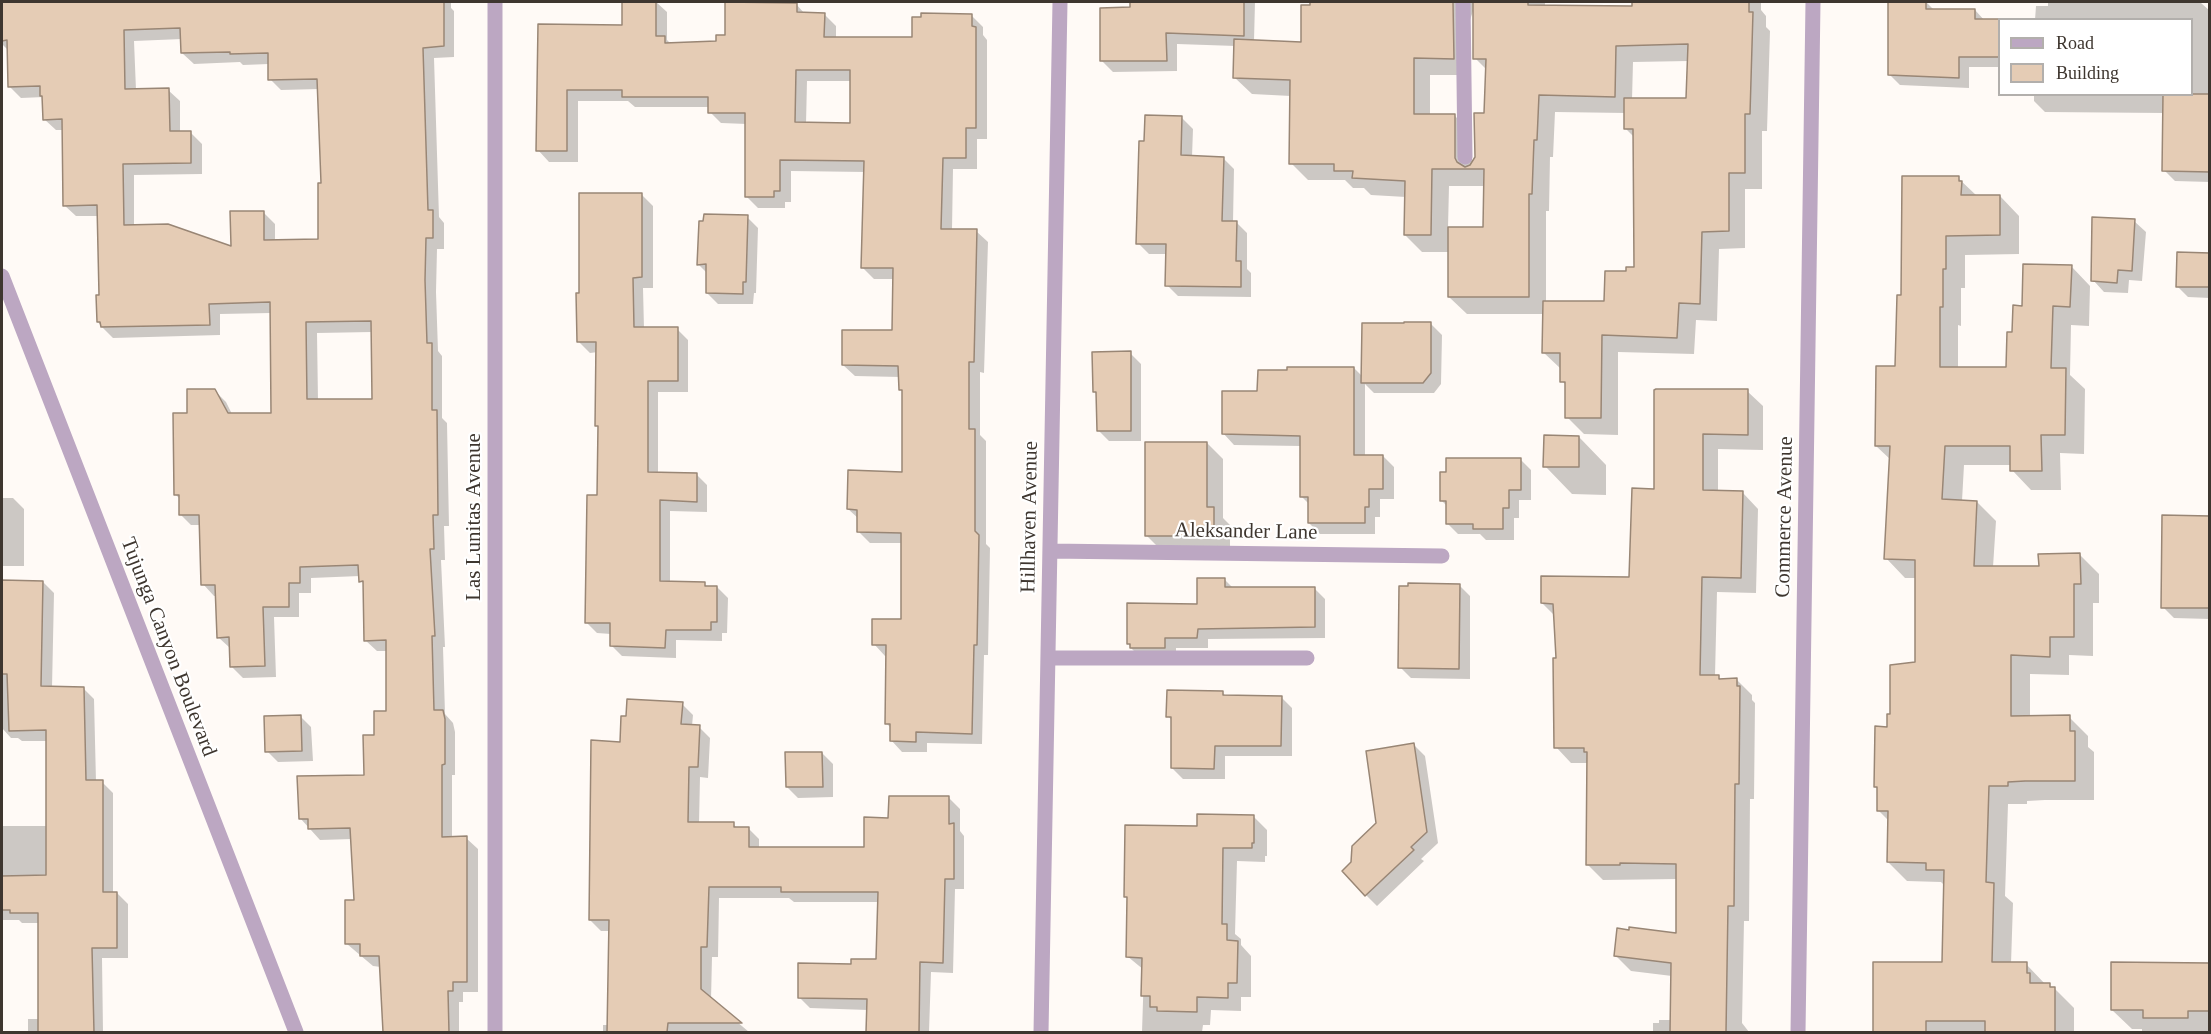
<!DOCTYPE html>
<html>
<head>
<meta charset="utf-8">
<style>
  body { margin:0 }
  #map { position:relative; width:2211px; height:1034px; overflow:hidden; background:#fffaf6; font-family:"Times New Roman",serif }
  canvas { display:block }
  .frame { position:absolute; inset:0; border:3px solid #3e362f; pointer-events:none }
  .legend { position:absolute; left:1998px; top:18px; width:195px; height:78px; box-sizing:border-box; background:#fff; border:2px solid #b2afac; margin:0; padding:8px 10px; list-style:none; font-size:18px; color:#3e362f }
  .legend li { display:flex; align-items:center; gap:12px; height:30px }
  .legend b { width:30px; border:2px solid #b2afac }
</style>
</head>
<body>
<div id="map">
<canvas width="2211" height="1034"></canvas>
<div class="frame"></div>
<ul class="legend">
<li><b style="height:8px;background:#bca7c2"></b>Road</li>
<li><b style="height:16px;background:#e5ccb5"></b>Building</li>
</ul>
</div>
<script>
const g = document.querySelector('canvas').getContext('2d');
g.lineJoin = 'round';
function paint(path, color) {
  g.fillStyle = color;
  g.fill(path, 'evenodd');
}
function stroke(path, color, width, dash) {
  g.strokeStyle = color;
  g.lineWidth = width;
  g.lineCap = dash ? 'butt' : 'round';
  g.setLineDash(dash || []);
  g.stroke(path);
}
function write(font, color, halo, rows, align = 'center') {
  g.font = font + ' "Times New Roman",serif';
  g.lineWidth = 4.5;
  g.setLineDash([]);
  g.textBaseline = 'middle';
  g.strokeStyle = halo;
  g.fillStyle = color;
  for (const [text, x, y, turn = 0] of rows) {
    g.save();
    g.translate(x, y);
    g.rotate((+turn || 0) * Math.PI / 180);
    g.textAlign = isNaN(turn) ? turn : align;
    if (halo) g.strokeText(text, 0, 0);
    g.fillText(text, 0, 0);
    g.restore();
  }
}
const shadow = new Path2D(`
  M2,2h449v6l3,3v46l-20,1 5,159 5,6v26h-7l-1,43 2,59 4,5v62l5,5 2,103h-5l1,34h-4l4,87h-2l2,67 8,9 2,9v43h-3v63h14l12,11v143h-15v10h-4v30h-76l-2,-65 -8,-1 -26,-22 9,-43 -4,-62 -32,1 -20,-22 65,-42 11,-39 11,-25v-61h-10l-12,-11v-55l-4,-4 -1,-5 -49,2v15h-12v24h-25l2,60 -33,1 -11,-11 -2,-19 -12,-11 -1,-41h-3l-11,-12 -2,-59h-10l-11,-11v-15l-5,-5 14,-80 25,-24 12,12 6,12h40l-1,-101 -51,1v21l-107,3 -11,-11 -4,-5 2,-26 -1,-80h-23l-12,-11 -1,-75h-7l-12,-11v-22l-23,1 -12,-12 -1,-36 -6,-6zM182,39v14l12,11 46,-2 3,3 26,-1 1,15 11,11 38,-1 3,96 -3,56 -44,1v-18l-12,-12 -31,36 -98,-21v-52l68,-1v-30l-12,-12h-10v-31l-12,-11h-32l-2,-49zM372,332l2,69h-56l-1,-68z
  M623,2h33l11,10v28l4,4 47,-1 8,-7 1,-34 69,2 9,10h19l12,12v12h77l58,-23 12,12v8l4,5v99h-10v30h-24l-1,61 24,1 12,11 -4,131 -4,-1v63l6,6v103l4,4 -2,107h-4l-2,89 -55,-1v9h-25l-11,-12v-12l-4,-4 1,-68h-3l-11,-12 29,-24 -1,-77h-32l-12,-12 1,-12 -11,-10 55,-36v-80l-2,-3 -1,-13 -45,-1 -12,-11 51,-34v-52h-20l-12,-12 4,-95 -75,-1v31h-6v6h-27l-11,-11v-73l-26,-1 -11,-11v-5h-75l-7,-6h-50v61h-29l-11,-12 1,-124h84zM807,81h44v44l-45,-1z
  M1132,2h123l-1,39 48,2 9,-41h234v5h88v-5h128v8l5,6v11l4,4 -3,100h-5v58h-17v59l-26,1 -2,72 -21,-1 -2,34 -76,-2v83l-34,-1 -17,-17v-31l-5,-5 -1,-12 -18,-17 1,-38h-77l-18,-17v-45h-27l-17,-17 1,-38 -35,-2 -7,-7h-11l-8,-8h-37l-17,-17v-67l-39,-2 -18,-17 2,-31 -59,-2v27l-64,1 -11,-11 30,-53zM1474,8l1,50 13,13 -2,44 -10,43 -4,8 -1,-34 -17,-17 -24,1v-41h41l-1,-55zM1689,61l-1,39h-56l1,-38zM1555,112l71,1v16l8,8 1,131 -8,5 -22,30h-59v-92h3l1,-54h3zM1449,186h36l-1,42h-36z
  M1890,2h36l8,8h41l10,11h15v46h-31v21l-69,-3 -11,-11z
  M2048,2l153,1 9,8v171l-35,-1 -11,-11v-57l-119,-1 -11,-11v-7h158v-74h-157l1,-14h12z
  M1182,118l11,11 -1,28 31,1 11,11 -1,53h3l11,11v36l4,4v24l-73,-1 -11,-11v-31h-18l-11,-11 8,-100z
  M1958,178l19,18h23l19,20v38l-54,1v33h-4v38l-3,-1v43h49l7,-34 10,-27 47,-41 19,20 -1,40 -18,-1 -1,50 15,14 -1,65 -24,-1 1,37h-30l-19,-20v-5h-48l-2,36 15,1 19,19 -3,46h47l40,-12 19,19v29h-6v53l-24,-1v20l-39,-1v43h39l19,19v11l6,5v48h-49l-18,1v3h-19l-3,92 8,7 -2,61h15l20,21 8,3 20,20v24h-199l68,-69 2,-77 -4,-4 -34,-1 -19,-19 1,-41 -10,-10v-21l-4,-3 16,-72 25,-51v-86h-11l-19,-20 5,-98 -15,-14 21,-78 5,-71z
  M642,195l11,11v82h-10l1,41h33l11,11v52h-30v81l38,1 11,11v27l-37,-1v72l34,1 4,3h9l11,11 -1,35h-5v8l-46,-1v18l-54,-2 -11,-11v-11l-14,-1 -11,-11 12,-126v-144l-8,1 -11,-11 2,-47z
  M747,217l11,11 -2,65h-2l-1,11h-35l-11,-11v-20l-9,-9z
  M2134,221l12,11 -4,49 -13,-1 -1,13 -24,-1 -11,-12z
  M2210,254v44l-22,-1 -11,-11z
  M1431,324l11,11 -1,49 -7,9h-60l-9,-9v72h18l11,11v32h-14v18h-5v17h-55l-11,-11v-19l-8,-8v-50l-67,-1 -11,-12 35,-40 96,-25 9,9z
  M1130,353l11,11v77h-32l-11,-11 -1,-35 -3,-4z
  M1656,391h91l16,15v44l-45,-1v43l25,1 15,16 -2,84 -39,-1 -2,84 7,4h15l15,15v5l3,3 -1,96h-4l-1,122h-5l-2,102 7,9h-96v-9h6v-3h13v-44l-41,-5 -16,-16 62,-20v-56l-74,1 -16,-16 1,-101h-17l-15,-16 2,-87 -3,-44 -13,-13 89,-24 25,-89z
  M1579,437l27,28v30l-34,-1 -27,-28z
  M1207,443l16,16v59l7,7v27h-67l-17,-17z
  M1520,459l11,11v30h-12v18h-5v22h-28l-6,-6h-22l-11,-11v-17l-6,-6z
  M2,498h11l11,11v57h-22z
  M2210,517v102l-36,-1 -11,-11z
  M1225,580l8,8h81l11,11v39l-117,1v9h-32v11h-34l-11,-11 -3,-5 70,-37z
  M3,581l40,1 11,11 -2,95h31l11,11 2,83h6l11,11v100h4l11,11v54h-26l1,74h-75v-13h11v-96h-17l-3,-3h-17v-94h46v-85h-26l-4,-3h-7l-9,-10v-121z
  M1459,585l11,11v83l-59,-1 -11,-11z
  M2209,671h1v31l-2,-1z
  M1223,693l3,3 55,1 11,11v48h-67v23h-42l-11,-11 1,-46 -5,-6z
  M682,704l11,11 -1,11 7,1 11,11 -2,40 -8,-1 -1,47h34l4,4h11l11,11v9h106l25,-29 59,-21 11,11v22l4,5v53h-9l-2,84 -22,-1 -2,60h-61v-22l-58,-2 -11,-11 53,-32 25,-4 2,-59h-85l-5,-4h-70l-1,59h-6l-1,43 38,32h-146v-7h5l2,-94h-9l-11,-11 31,-177z
  M300,716l11,11 2,34 -35,1 -11,-11z
  M1414,745l11,11 13,87 -17,16 3,2 -47,45 -11,-11 12,-72z
  M822,753l11,11v33l-35,1 -11,-11z
  M1253,816l14,14v26h-2v6l-28,-1 -2,73 6,5v6l10,11v41h-10v14l-30,-1 -1,15h-7l-1,7h-60l2,-62 -17,-14 1,-56 -3,-4 74,-68z
  M2210,964v68h-68v-3h-10l-20,-19z`);
const building = new Path2D(`
  M2,2h442v44l-21,2 5,162h5v28h-7l-1,42 2,63h5v67h5l1,105h-5l1,34h-4l5,87h-3l2,74h9l2,9v45l-3,1v72l25,-1v146h-14v9h-5l1,41h-66l-4,-76h-19v-12h-15v-44h9l-4,-72 -42,1v-10h-9l-2,-43 67,-1 -1,-40h11v-24h12v-71l-22,1 -1,-60 -4,1 -1,-17 -58,2v16h-11v24h-26l2,59 -35,1 -1,-30 -12,1 -2,-53h-14l-2,-70h-20v-20h-5l-1,-82h14v-24h28l13,24h43l-1,-111 -61,2 1,21 -109,2 -1,-5h-3l-1,-27h3l-2,-90 -34,1 -1,-87 -19,1 -1,-24h-2v-10l-32,1 -1,-47 -5,1zM180,28l1,25 49,-1v2l38,-1v27l49,-1 4,104h-3v56l-54,1v-29h-34l1,35 -63,-22 -44,1 -1,-61 68,-1v-32h-21l-1,-43 -44,1 -1,-59zM371,321l1,78h-65l-1,-77z
  M622,2h34v34h9v7l51,-2v-6h9v-33l72,1v9l28,1 -1,24h88v-20h9v-4l51,1v12l4,1v101h-10v30h-23l-2,71h36l-3,133h-5v67h6v102l4,4 -2,110h-3l-2,89 -56,-2v10l-26,-1v-17h-5l1,-79h-14v-26h29v-86l-44,-1v-22l-10,-1 1,-39 54,2v-82h-3l-1,-24 -56,-1v-35h50l1,-62h-32l3,-107 -84,-1v31h-6v6h-29v-84h-37v-16h-86v-7h-55v61h-31l2,-127 84,1zM796,70h54v53l-55,-1z
  M1130,2h114v34l-78,-3 1,28h-67v-53l30,-1z
  M1310,2h143l1,57 -40,-1v56h41v44l2,4 8,5 5,-2 5,-8 -1,-44h10l2,-54h-13v-57h55v3l104,1v-4h117v10h4l-3,102h-5v59h-16v58l-27,1 -2,72 -21,-1 -2,35 -75,-3 -1,83h-36v-36h-5v-29h-18l1,-52h61l1,-30h21v-4h8l-1,-138h-9v-31h62l2,-54 -72,2 -1,51 -76,-2 -2,45h-3l-2,54h-3v103h-81v-70h35l1,-58h-52l-1,66h-27l1,-54 -53,-3 1,-7h-19v-7h-45l1,-84 -57,-2 1,-39 67,3v-37h9z
  M1888,2h38v7h49v10h25v38h-41v21l-71,-3z
  M2163,94h46l1,78 -48,-1z
  M1145,115l37,1 -1,39 43,2 -2,64h15l-1,40h5v26l-76,-1 1,-42h-30l3,-103h5z
  M1902,176h57v5h3l-1,14h39v40l-54,1v33h-3v38h-3v60h66l1,-35h5l1,-27 9,1 1,-42 49,1 -2,42 -17,-1 -2,62h15l-1,67h-24l1,36h-32v-25h-65l-3,53 35,2 -3,65h65l-1,-12 42,-1 1,31h-7v53h-24v20l-39,-2v61l59,-1v16h5v50h-50l-17,1v4h-19l-3,96 8,1 -2,79h35v11h3v10h20v4h5v45h-70v-11h-59v11h-53v-70h69l2,-92h-18v-7l-39,-1 1,-51h-11v-24h-3l1,-61 12,1v-13h3v-49l25,-3v-102l-31,-1 6,-113h-15l1,-80h19l2,-71h4z
  M579,193h63v84l-9,1 1,49h44v54h-30v91l49,1v29l-37,-2v81l45,1v4h12v36h-6v8h-45l-1,18 -55,-2v-23h-25l2,-128h10l1,-69h-3l1,-84h-19l-1,-49h3z
  M704,214l44,1 -2,67h-3v12l-37,-1v-29l-9,1 2,-44h4z
  M2092,217l43,2 -3,52 -14,-1 -1,13 -26,-2z
  M2177,252l33,1v34h-34z
  M1404,322h27v51l-8,10h-62l1,-60h42z
  M1131,351v80h-34l-1,-39h-3l-1,-40z
  M1287,367h67v88h29v34h-14v18h-4v16h-57v-26h-8v-61l-78,-2v-43h35l1,-21h29z
  M1656,389h92v46l-45,-1v56l40,1 -2,87 -39,-1 -2,98h19v4l18,-1v8h3l-1,98h-4l-1,122h-6l-2,126h-56l1,-69 -57,-7 3,-28 12,2v-3l47,6v-69l-56,-1v2h-34l1,-113h-3v-4h-30l-1,-90h3l-3,-54 -12,-1v-27l88,1 3,-89 22,1v-99z
  M1544,435l35,1v31h-36z
  M1145,442h62v65h7v29h-69z
  M1446,458h75v32h-12v18h-6v21h-30v-5h-27v-23h-6v-29h6z
  M2162,515l48,1v92h-49z
  M1197,578h28v9h90v40l-117,2 -1,9h-32v10h-35v-4h-3v-41l70,1z
  M2,580l41,1 -2,105 43,1 2,93h17v112h14v56h-25l2,84h-56v-119h-28v-3h-8v-34l44,-1v-145l-37,1 -2,-57h-5z
  M1408,583l52,1 -1,85 -61,-1 1,-82h9z
  M1167,690l56,1v4l59,1 -1,50h-66l-1,23 -43,-1v-51h-5z
  M627,699l56,3 -2,22 19,1 -2,42h-9l-1,55h46v5h15v20h115v-30l24,1 1,-22h60v28l5,-1v56h-9l-2,84 -23,-1 -1,70h-53l1,-33 -69,-1v-35l53,1v-5h25l2,-67h-97v-5h-72l-2,60h-6v42l41,34h-74l-1,9h-60l2,-112h-20l2,-180 29,2 1,-26h5z
  M301,715l1,36 -37,1 -1,-36z
  M1414,743l13,89 -16,15 3,3 -49,46 -23,-25 9,-9 1,-16 24,-23 -10,-72z
  M785,752h37l1,35h-37z
  M1197,814l57,1v28h-2v5h-29l-1,76h5v16l11,1 -1,42h-9v15l-31,-1v15l-40,-1v-4h-7v-11h-9l1,-38 -16,-1 1,-60h-3l1,-72 72,1z
  M2111,962l99,1v48h-22v7h-45v-8h-32z`);
const minor = new Path2D(`
  M495,2v1030
  M1463,2l2,155
  M2,276l294,756
  M1050,551l392,5
  M1048,658h259
  M1041,1032l19,-1030
  M1798,1032l15,-1030`);
const streetNames = [
  ["Las Lunitas Avenue",474,517,-90],
  ["Hillhaven Avenue",1030,517,-89],
  ["Commerce Avenue",1785,517,-89],
  ["Aleksander Lane",1246,532,1],
  ["Tujunga Canyon Boulevard",168,647,69]
];
paint(shadow, '#0003');
paint(building, '#e5ccb5');
stroke(building, '#998675', 1.5);
stroke(minor, '#bca7c2', 15);
write('21px', '#3e362f', '#fff', streetNames);
</script>
</body>
</html>
